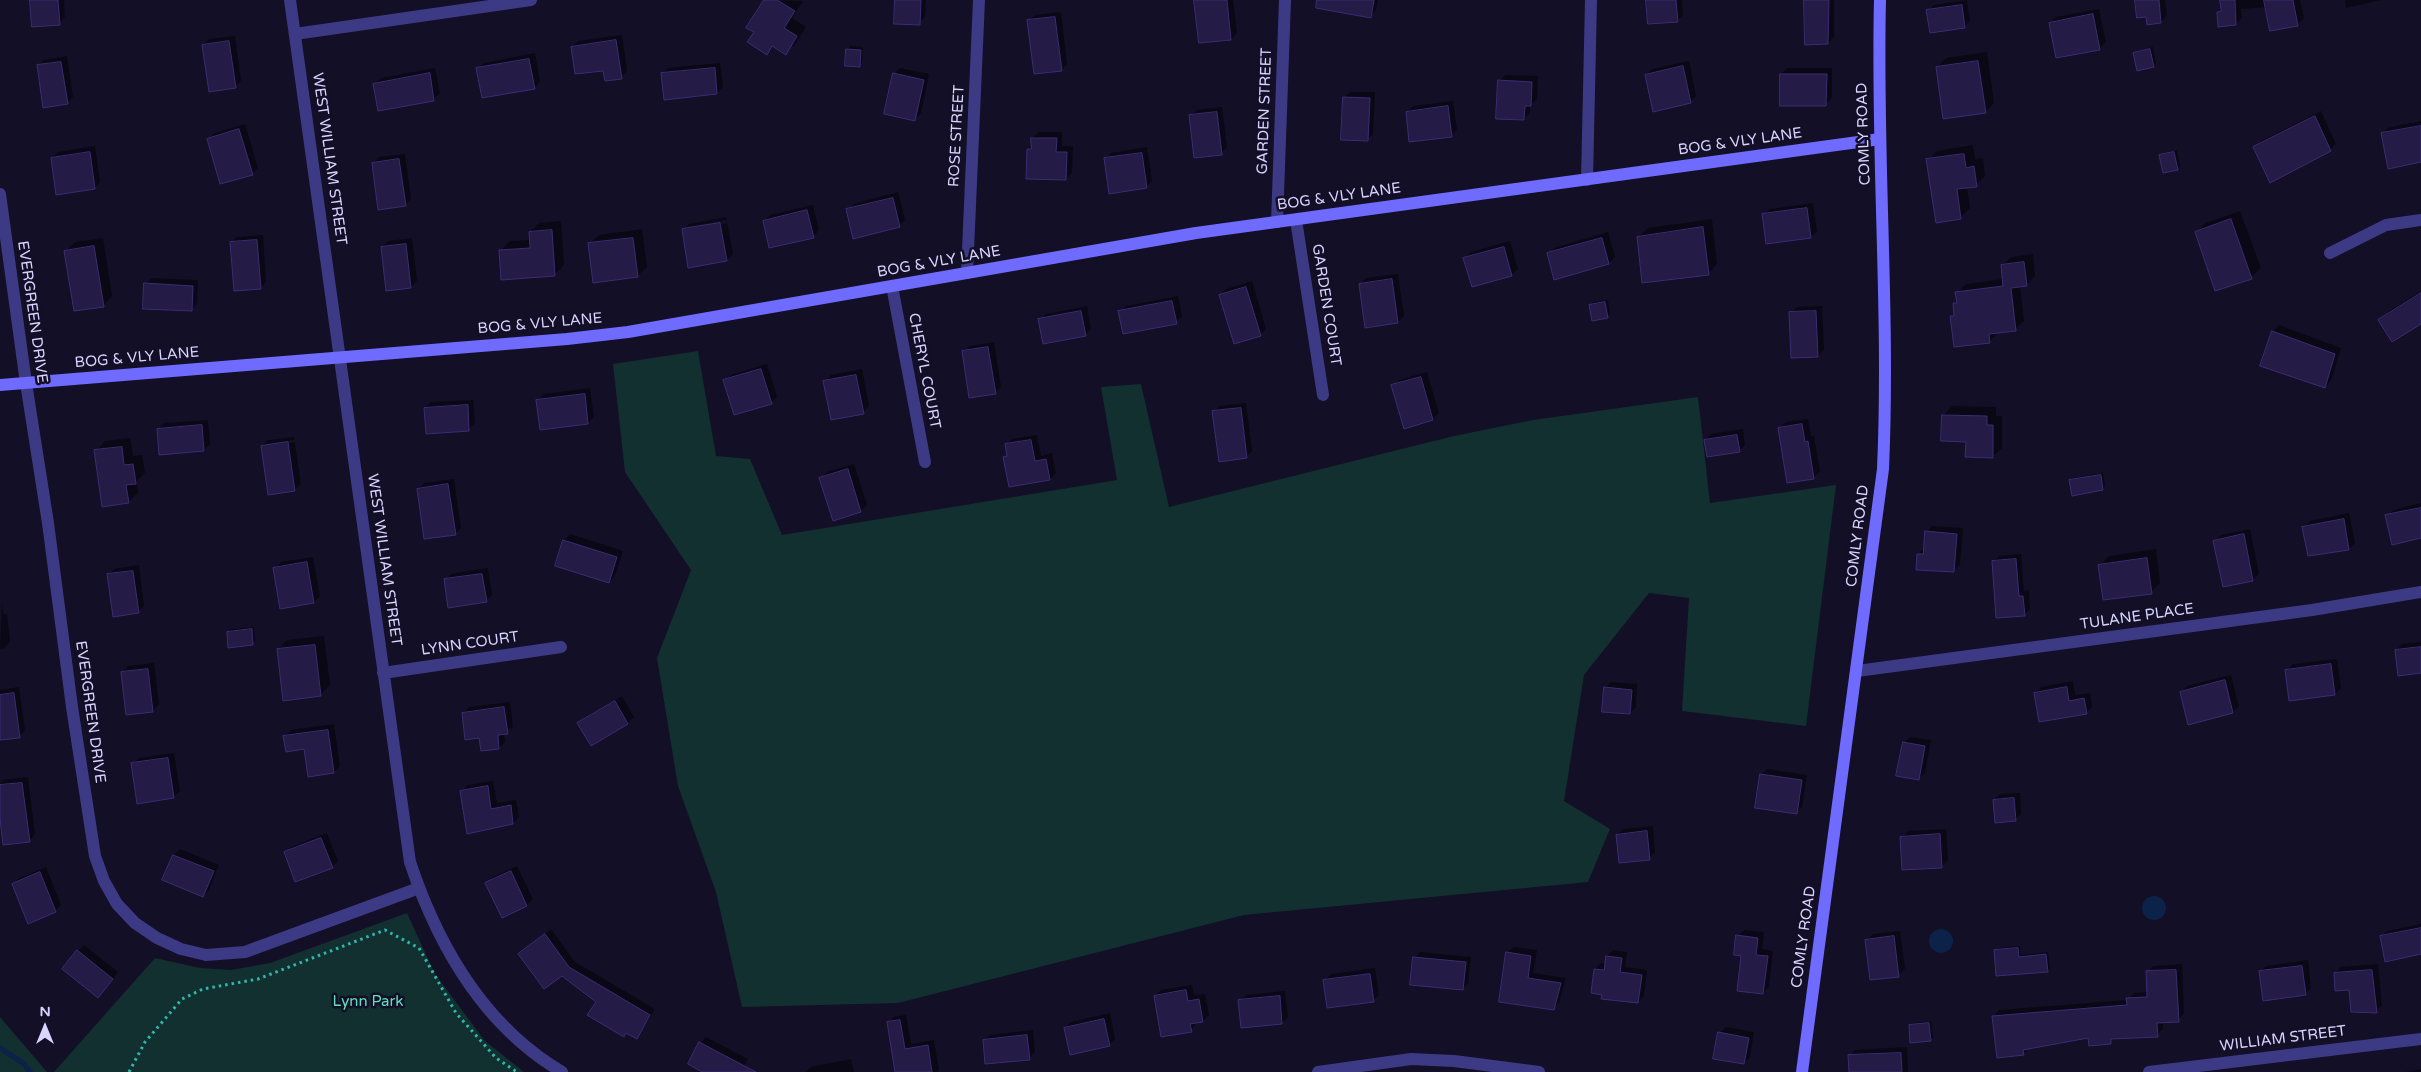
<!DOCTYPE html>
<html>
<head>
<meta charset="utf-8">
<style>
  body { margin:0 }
  #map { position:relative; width:2421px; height:1072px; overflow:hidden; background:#130f26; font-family:"Varela Round",sans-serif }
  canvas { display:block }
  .north { position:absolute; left:20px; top:1002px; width:50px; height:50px; -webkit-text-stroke:4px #130f26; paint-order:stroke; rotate:0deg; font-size:14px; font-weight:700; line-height:20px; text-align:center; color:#d9d4ff }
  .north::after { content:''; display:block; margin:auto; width:18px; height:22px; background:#d9d4ff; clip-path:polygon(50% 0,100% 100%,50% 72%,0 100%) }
</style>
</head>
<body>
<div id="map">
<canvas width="2421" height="1072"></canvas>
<div class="north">N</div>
</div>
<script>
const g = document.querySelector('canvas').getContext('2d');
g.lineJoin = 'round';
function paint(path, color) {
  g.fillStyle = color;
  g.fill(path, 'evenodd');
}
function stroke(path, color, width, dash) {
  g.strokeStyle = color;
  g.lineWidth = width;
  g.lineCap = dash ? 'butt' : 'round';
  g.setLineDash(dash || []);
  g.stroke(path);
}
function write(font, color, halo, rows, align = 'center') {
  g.font = font + ' "Varela Round",sans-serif';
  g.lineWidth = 5;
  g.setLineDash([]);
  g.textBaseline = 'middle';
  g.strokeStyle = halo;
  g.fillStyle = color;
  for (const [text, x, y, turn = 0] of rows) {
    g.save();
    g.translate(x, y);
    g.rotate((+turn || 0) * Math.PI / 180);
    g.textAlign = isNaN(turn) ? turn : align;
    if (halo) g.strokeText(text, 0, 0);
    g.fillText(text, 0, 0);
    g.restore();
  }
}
const green = new Path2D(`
  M698,351l18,105 34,3 32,76 335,-55 -16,-93 40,-3 28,123 285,-71 79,-16 165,-23 12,106 126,-18 -30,241 -124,-15 7,-113 -40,-5 -65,82 -20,126 46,28 -22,53 -344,33 -346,88 -156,4 -26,-115 -38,-106 -21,-128 34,-88 -66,-98 -12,-108z
  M407,913l28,61 50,67 39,31h-470l101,-114 45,10 31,2 39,-7z
  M0,1017l47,55h-47z`);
const water = new Path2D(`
  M2142 908a12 12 0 1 1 24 0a12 12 0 1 1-24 0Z
  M1929 941a12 12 0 1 1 24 0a12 12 0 1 1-24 0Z`);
const shadow = new Path2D(`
  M31,0h33l1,17 -6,6z
  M765,0l38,1 -11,17 14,9 -11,17 -10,9 -11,-7 -7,7 -12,-21z
  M896,0h30l-1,17 -6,6z
  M1196,0h37l4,33 -6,6z
  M1341,0h37l-2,10 -6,6z
  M1647,0h35l1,15 -6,6z
  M1805,0h29v37l-6,6z
  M1967,0l3,21 -6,6 -36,-16 6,-6z
  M2136,0h29l2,15 -6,7 -14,-7z
  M2221,0h79l4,18 -6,6 -31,-17 -26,2 1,9 -6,6 -18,-12 4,-4z
  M2345,0h36l-35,8z
  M2099,9l7,33 -6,6 -43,9 -7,-34 6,-6z
  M1061,12l6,52 -6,6 -32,-49 6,-6z
  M622,35l5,36 -6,6 -17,-8 -32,-22 6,-6z
  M235,36l6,45 -6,6 -32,-42 6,-6z
  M850,46l13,1 -1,16 -3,3 -11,-17z
  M2153,47l3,17 -2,2 -20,-13 3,-2z
  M1987,52l7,51 -9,9 -48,-45 9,-9z
  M535,53l5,29 -6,6 -56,-19 6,-6z
  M67,56l6,41 -6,6 -29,-37 6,-6z
  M1689,61l7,35 -6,6 -44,-27 6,-6z
  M720,63l3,24 -6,6 -55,-19 6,-6z
  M435,68l5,25 -6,6 -55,10 -4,-25 6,-6z
  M900,68l29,6 -8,39 -6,6 -21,-45z
  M1787,68h45v30l-6,6 -45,-30z
  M1505,75l33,1 -1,23 -7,6v8l-6,6 -25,-38z
  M1350,92h25l-2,42 -6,6 -23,-42z
  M1453,101l4,28 -6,7 -44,-24 6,-6z
  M1222,107l5,40 -6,6 -31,-37 7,-6z
  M2321,111l15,33 -6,6 -75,-3 6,-6z
  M2421,121v40l-39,-27 6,-6z
  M245,124l13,44 -6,6 -43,-35 6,-6z
  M1039,132h23v14h11l-1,27 -6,6 -38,-30 4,-4v-7z
  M1973,145l2,14 8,-1 2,18 -9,9 -9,2 3,21 -10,10 -32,-58 9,-9z
  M95,146l5,36 -6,6 -42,-30 6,-6z
  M1147,147l5,34 -6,6 -41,-28 6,-6z
  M2177,150l3,16 -3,3 -16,-14z
  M405,154l6,45 -6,6 -32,-42 6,-6z
  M898,192l7,28 -6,6 -51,-16 6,-6z
  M1813,203l4,28 -6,6 -48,-22 7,-6z
  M813,205l6,25 -6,7 -49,-16 6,-6z
  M2240,211l21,57 -10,9 -55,-44 9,-10z
  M726,217l7,37 -6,6 -44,-30 6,-6zM726,220l1,3 -39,7v-3z
  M1712,219l5,45 -9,10 -70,-37 10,-9z
  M561,221l3,44 -9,9 -55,-23 10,-10 20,-1v-8l9,-9z
  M642,229l5,38 -10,9 -48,-32 10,-9z
  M1608,232l7,25 -6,6 -61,-9 6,-6z
  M263,235l3,47 -6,6 -29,-45 6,-6z
  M103,238l9,58 -9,10 -37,-54 9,-10z
  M412,238l5,43 -6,6 -24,2 -5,-42 6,-6z
  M1510,241l8,28 -7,6 -46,-17 6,-6z
  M2033,254l2,22 -8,9 -7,1 4,35 -9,8 -17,3 -9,10 -38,-25 4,-4 -1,-9 4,-4 -1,-7 9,-9 37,-5 -1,-13 9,-9z
  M1398,274l6,42 -6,6 -32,5 -6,-43 6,-6z
  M152,278l46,2 -1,24 -6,6 -46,-26z
  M1252,281l14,48 -6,6 -40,-40 6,-6z
  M2421,291v31l-41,-1 9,-10z
  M1178,296l4,20 -6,6 -56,-10 6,-6z
  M1608,300l2,14 -3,2 -17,-11 3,-3z
  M1087,306l4,23 -6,6 -45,-15 6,-6z
  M1822,306l2,44 -6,6 -27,-43 6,-6z
  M2279,325l62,23 -10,33 -6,6 -64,-21 12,-35z
  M994,342l7,45 -6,6 -31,-41 6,-6z
  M767,364l10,33 -6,6 -46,-22 6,-6z
  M862,369l7,37 -6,7 -38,-31 6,-7z
  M1427,372l12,41 -6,6 -40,-33 6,-6z
  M590,388l4,29 -6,6 -50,-23 6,-6z
  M473,400l2,23 -6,6 -44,-21 6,-6z
  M1246,403l6,48 -6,6 -32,-45 6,-6z
  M1952,406l44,1v9h6v32l-10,9 -25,-16 -24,-25z
  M1808,419l3,17h3l6,35 -6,6 -26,4 -8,-53 6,-6z
  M208,420l2,24 -6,6 -46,-21 6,-6z
  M1743,429l2,16 -6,6 -34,-11 6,-6z
  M1037,435l4,21 11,-3 4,20 -6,6 -45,-21 3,-4 -2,-9 6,-6z
  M294,437l7,47 -6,6 -26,4 -7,-48 6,-6zM294,440l1,2 -28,4v-2z
  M130,438l3,18 9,-1 3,18 -9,9 2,11 -10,9 -32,-51 9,-10z
  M854,464l13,41 -7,6 -39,-33 6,-6z
  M2103,473l2,13 -2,3 -32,-9 2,-2z
  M454,479l7,49 -6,6 -37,-44 6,-7z
  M2421,503v34l-34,-21 6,-6z
  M2349,513l6,30 -6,6 -46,-21 7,-7z
  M1932,526l31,2 -3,37 -6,6 -36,-17 7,-6 1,-16z
  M2250,529l9,45 -6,6 -29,6 -9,-45 6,-6z
  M570,534l53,17 -8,25 -6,6 -45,-41z
  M2156,549l4,34 -9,9 -51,-27 9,-9z
  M2021,554l3,37 5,-1 1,19 -6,6 -31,-53 6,-6z
  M313,557l7,39 -6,6 -39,-34 6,-6z
  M139,565l5,41 -6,6 -30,-37 6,-6z
  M488,568l4,27 -6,6 -41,-21 6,-6z
  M2,602l1,12h4l3,28 -6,6 -4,1z
  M254,627l1,14 -3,3 -24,-12 3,-3z
  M324,636l6,49 -10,10 -42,-45 9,-10z
  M2421,642v29l-25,-20 6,-7z
  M2337,659l4,29 -6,6 -48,-24 6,-6z
  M154,663l5,41 -6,7 -26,3 -5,-42 6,-6z
  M2231,675l8,31 -6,6 -52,-20 6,-6z
  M2073,681l2,14 15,-2 2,14 -6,6 -51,-20 6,-6z
  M1611,682l26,2 -1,23 -6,6 -25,-25z
  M19,687l6,43 -6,6 -19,3v-49z
  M622,696l12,21 -6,6 -37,21 -12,-21 6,-6z
  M510,702l3,25 -9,6 1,9 -6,6 -19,-12 -17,-23 6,-6z
  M334,724l6,42 -6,6 -29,-24 -20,-12 6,-6z
  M1910,737l21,3 -6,33 -7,6 -14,-36z
  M174,753l6,38 -7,6 -40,-33 6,-6z
  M1767,769l40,6 -5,32 -6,6 -35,-38z
  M28,777l7,57 -6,7 -29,-32v-25l3,-4z
  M493,781l4,22 19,-3 3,17 -6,6 -51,-32 6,-6z
  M2020,793l1,21 -6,6 -21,-20 6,-6z
  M1653,826l2,26 -6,6 -32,-23 6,-6z
  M1946,829l2,31 -6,6 -40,-29 6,-6z
  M327,833l11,28 -6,6 -47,-14 6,-6z
  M180,849l39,16 -10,25 -6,6 -39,-16 10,-25z
  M517,866l16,33 -6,6 -40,-22 6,-6z
  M46,867l15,38 -6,6 -42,-27 6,-6z
  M2421,924v29l-40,-16 6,-6z
  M551,929l24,33 80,47 -18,29 -40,-37 -72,-52z
  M1744,930l20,2 -2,17 11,2 -4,36 -6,6 -20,-38 -5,-19z
  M1900,931l5,38 -6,6 -32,-35 6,-6z
  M84,945l34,27 -14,18 -26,-39z
  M2020,946l1,9 27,-3 2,17 -2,2 -53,-20 3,-3z
  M1514,947l23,3 -4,23 33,5 -7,25 -6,6 -53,-8 7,-48z
  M1613,950l14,2 -2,15 22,3 -3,26 -6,6 -35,-8 -8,-25 6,-6 5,1 1,-8z
  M1420,952l51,5 -3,26 -6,6 -48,-31z
  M2308,960l3,28 -6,6 -45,-22 6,-6z
  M2182,964l2,50 -6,6 -15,1v8l-6,6 -41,2 -5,5 -22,-6 -59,12 -7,6 -30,-37 6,-7 129,-10 6,-7 14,-1 -1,-20 6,-6z
  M2378,964l4,41 -6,6 -41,-37 6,-7z
  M1375,968l4,27 -6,6 -49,-20 7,-7z
  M1192,985l2,10 11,-1 4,21 -6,6 -6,1 -6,8 -36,-34 6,-6z
  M1285,991l3,26 -6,6 -42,-22 6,-6z
  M1110,1013l5,26 -6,6 -44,-17 6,-6z
  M906,1015l5,29 23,-4 5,30 -2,2h-41l-8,-49 6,-6z
  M1931,1021l2,17 -3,2 -20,-14 3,-3z
  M1726,1027l28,5 -4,25 -6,6 -25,-30z
  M1033,1030l2,22 -6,6 -45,-17 6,-6z
  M706,1037l42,22 -7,13h-42l1,-29z
  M1907,1047l1,25h-58l-1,-16 6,-6z
  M851,1059l3,13h-48l5,-5z
  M2421,1069v3h-16z`);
const stream = new Path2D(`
  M0,1048l23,15 7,9`);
const building = new Path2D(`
  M30,0h28l2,25 -28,2z
  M764,0h13l18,11 -11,17 13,8 -11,19 -14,-9 -5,9 -20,-13 7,-10 -8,-4z
  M895,0h26l-1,25 -26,-1z
  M1194,0h33l4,40 -32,3z
  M1317,0h57l-3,18 -55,-10z
  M1646,0h30l2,22 -30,2z
  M1804,0h25l-1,44 -23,1z
  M2135,0h24l2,23 -14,2 -1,-8 -9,1z
  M2220,0h15l1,25 -18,2 -1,-15 4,-1z
  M2264,0h29l5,26 -28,5z
  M1962,5l3,23 -35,5 -4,-23z
  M2093,14l7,36 -44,8 -7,-35z
  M1055,17l7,54 -28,3 -7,-54z
  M616,40l6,39 -17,2 -2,-10 -28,3 -4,-27z
  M229,41l7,47 -27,4 -7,-47z
  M846,49l15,1 -1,17 -15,-1z
  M2150,49l4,18 -17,4 -4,-18z
  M529,59l6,30 -53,9 -6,-30z
  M1978,61l8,52 -43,6 -7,-52z
  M61,62l7,42 -25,4 -6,-43z
  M1683,66l8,37 -38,9 -8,-37z
  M715,68l2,26 -53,6 -3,-27z
  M430,73l4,28 -56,10 -5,-27z
  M893,73l31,7 -9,41 -31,-7z
  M1780,74h47l-1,32h-46z
  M1498,80l34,2 -1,24h-6l-1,14 -28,-1z
  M1343,97l27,1 -2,43 -27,-1z
  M1448,106l4,31 -43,5 -3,-30z
  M1217,112l5,43 -28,3 -5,-43z
  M2315,116l16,35 -61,32 -17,-36z
  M2421,126v36l-33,7 -7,-36z
  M239,129l14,46 -33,9 -13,-45z
  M1031,138h26l-1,14h11l-1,28 -40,-1 1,-30h4z
  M90,152l5,37 -39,6 -5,-37z
  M2174,152l4,18 -15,3 -4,-18z
  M1142,153l5,35 -38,6 -5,-36z
  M1964,154l2,14 8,-2 3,21 -20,2 4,30 -25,4 -10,-64z
  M399,159l7,47 -28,4 -6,-47z
  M893,198l7,29 -47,12 -7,-30z
  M1807,208l4,30 -45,6 -4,-30z
  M807,210l7,28 -45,10 -6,-27z
  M2231,219l21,60 -37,12 -20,-59z
  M720,223l7,38 -39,7 -6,-39z
  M1703,227l6,48 -67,8 -5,-46z
  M552,230l3,46 -54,4 -2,-30 31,-2 -1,-16z
  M633,238l5,39 -45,6 -5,-40z
  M1602,238l7,26 -55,16 -7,-27z
  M257,240l4,49 -27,2 -4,-49z
  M406,244l5,44 -25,3 -5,-44z
  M94,246l10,61 -30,4 -10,-60z
  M1504,247l8,29 -40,11 -9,-29z
  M2024,262l3,24 -16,2 5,43 -27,3 1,9 -36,4 -4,-31h4l-1,-13h4l-2,-11 48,-6 -2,-21z
  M1392,279l6,44 -33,5 -6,-44z
  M144,283l49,3 -1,25 -49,-2z
  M1246,287l15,49 -27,8 -15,-49z
  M2421,293v31l-29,18 -14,-22z
  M1172,301l5,23 -54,10 -5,-23z
  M1605,302l3,16 -16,3 -3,-16z
  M1081,311l5,25 -43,8 -5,-25z
  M1816,311l2,46 -27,1 -2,-46z
  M2272,331l63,23 -10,34 -65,-22z
  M988,347l8,47 -27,4 -7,-47z
  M761,369l11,35 -38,11 -11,-35z
  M856,375l8,39 -33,6 -8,-39z
  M1421,377l12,43 -29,9 -13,-44z
  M585,394l3,30 -48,6 -4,-30z
  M468,405l1,26 -43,3 -2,-26z
  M1241,408l6,50 -28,4 -7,-51z
  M1942,415l45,1v9h6v33l-28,-1 1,-15 -25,-1z
  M1802,424l3,18 3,-1 6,38 -27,4 -9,-55z
  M202,425l2,26 -45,4 -2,-26z
  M1737,435l3,17 -33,5 -3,-17z
  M1031,440l4,21 11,-2 4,21 -41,7 -6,-30 4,-1 -2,-12z
  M288,442l7,49 -27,4 -7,-49z
  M122,447l2,18 9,-1 3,20 -10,1 3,18 -27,4 -8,-57z
  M848,469l13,43 -28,9 -14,-43z
  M2101,475l2,15 -31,6 -3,-16z
  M448,484l8,51 -32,4 -7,-50z
  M2421,508v30l-29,7 -7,-30z
  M2344,519l5,31 -41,6 -6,-29z
  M1925,531l32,3 -3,38 -38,-2 1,-16h6z
  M2244,534l9,47 -30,6 -10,-46z
  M563,540l54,17 -8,26 -54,-17z
  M2147,558l5,36 -49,6 -5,-35z
  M2016,559l3,37h4l2,20 -29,2 -4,-57z
  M307,562l7,41 -34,6 -7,-41z
  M133,571l6,42 -26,4 -6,-43z
  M482,574l5,28 -39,6 -4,-29z
  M252,629l1,16 -25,3 -1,-16z
  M315,645l6,51 -38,5 -6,-52z
  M2421,647v26l-23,3 -3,-26z
  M2331,664l4,31 -46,6 -4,-31z
  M148,669l5,43 -27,3 -5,-43z
  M2225,680l8,33 -45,12 -8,-33z
  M1604,687l28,3 -2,24 -28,-2z
  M2067,687l2,14 15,-3 3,16 -48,8 -5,-29z
  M14,693l6,45 -20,2v-45z
  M615,701l13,23 -37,22 -14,-23z
  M504,707l4,27 -10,1 1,14 -18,2 -2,-13 -14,2 -3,-27z
  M328,730l6,43 -26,4 -4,-28 -18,3 -3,-16z
  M1903,742l22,4 -6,34 -23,-4z
  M168,758l6,40 -37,6 -6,-41z
  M1760,774l42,6 -5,34 -42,-6z
  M22,783l8,59 -27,3 -3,-26v-34z
  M488,786l3,23 20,-4 2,19 -46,10 -7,-43z
  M2014,798l2,23 -21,2 -2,-23z
  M1647,831l3,29 -31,3 -3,-28z
  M1940,834l2,34 -40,2 -2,-33z
  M321,838l12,30 -38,14 -11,-30z
  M173,855l41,16 -11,26 -41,-17z
  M511,871l16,35 -25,12 -17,-35z
  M40,872l16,40 -28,12 -16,-40z
  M2421,928v26l-36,8 -5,-26z
  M545,934l24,33 81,48 -13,24 -11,-6 -2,4 -37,-22 9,-13 -34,-26 -18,13 -26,-35z
  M1736,935l22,3 -2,17 12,1 -5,38 -26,-3 4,-35 -7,-1z
  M1894,936l5,41 -29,3 -5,-40z
  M2018,948l1,9 27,-3 2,18 -52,4 -2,-26z
  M77,950l36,29 -15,19 -36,-29z
  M1506,952l25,4 -3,22 33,5 -7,27 -55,-8z
  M1606,956l16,2 -2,14 22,3 -4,28 -37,-4 1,-4 -11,-2 3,-24 10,1z
  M1413,957l53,5 -3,28 -53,-5z
  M2302,966l4,29 -43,6 -4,-30z
  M2176,970l3,52 -22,1 1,14 -47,2v5l-22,2 -1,-8 -65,12 1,5 -27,3 -5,-42 135,-11 -1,-7 21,-1 -1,-26z
  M2372,970l5,43 -26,-1 -2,-22 -14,1 -1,-18z
  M1370,974l4,28 -47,6 -4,-28z
  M1186,990l2,11 11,-2 4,23 -13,2 2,8 -31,5 -7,-41z
  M1280,996l2,28 -41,4 -3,-28z
  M1104,1019l6,27 -40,9 -6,-27z
  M900,1020l5,29 23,-4 4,27h-37l-8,-50z
  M1929,1023l2,18 -21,2 -1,-18z
  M1718,1032l31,6 -5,26 -31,-5z
  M1027,1035l3,25 -45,4 -2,-24z
  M699,1042l57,30h-54l-14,-8z
  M1901,1053l1,19h-53l-1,-17z`);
const path = new Path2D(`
  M129,1072l16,-30 37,-43 21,-10 55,-10 127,-49 34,18 37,65 40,45 21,14`);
const street = new Path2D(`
  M290,0l120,862c28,84 74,164 152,210
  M295,34l236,-34
  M1587,180l4,-180
  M0,194l26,189 22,140 24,184 23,149 9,25 13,23 18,19 22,15 24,11 25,6 39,-3 174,-64
  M1296,220l27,175
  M1277,222l8,-222
  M2330,253l56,-28 35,-5
  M967,273l12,-273
  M892,286l33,176
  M1857,671l455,-61 109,-18
  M383,673l178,-26
  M1318,1072l93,-13 43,2 85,11
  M2149,1072l272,-33`);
const secondary = new Path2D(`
  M0,385l567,-46 61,-7 568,-99 684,-94
  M1802,1072l81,-603c7,-157 -7,-313 -3,-469`);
const streetNames = [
  ["GARDEN STREET",1265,111,-88],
  ["COMLY ROAD",1864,134,-92],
  ["ROSE STREET",957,136,-87],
  ["BOG & VLY LANE",1740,142,-8],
  ["WEST WILLIAM STREET",329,159,82],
  ["BOG & VLY LANE",1339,197,-8],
  ["BOG & VLY LANE",939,262,-10],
  ["GARDEN COURT",1326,305,81],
  ["EVERGREEN DRIVE",32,312,82],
  ["BOG & VLY LANE",540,324,-5],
  ["BOG & VLY LANE",137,358,-5],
  ["CHERYL COURT",924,371,79],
  ["COMLY ROAD",1858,536,-83],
  ["WEST WILLIAM STREET",384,560,82],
  ["TULANE PLACE",2137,617,-8],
  ["LYNN COURT",470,644,-8],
  ["EVERGREEN DRIVE",90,712,82],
  ["COMLY ROAD",1804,937,-82],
  ["WILLIAM STREET",2283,1039,-7]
];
const parkNames = [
  ["Lynn Park",368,1002]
];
paint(green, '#12302f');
paint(water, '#0c2248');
paint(shadow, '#0007');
stroke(stream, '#0c2248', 5.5);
paint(building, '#241b47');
stroke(building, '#3b2d73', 1);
stroke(path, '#2fb8b0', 3, [2.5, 4]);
stroke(street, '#3d3a85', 12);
stroke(secondary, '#6f6bff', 12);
write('15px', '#d9d4ff', '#130f26', streetNames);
write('15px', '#5fe0c0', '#130f26', parkNames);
</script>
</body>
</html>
